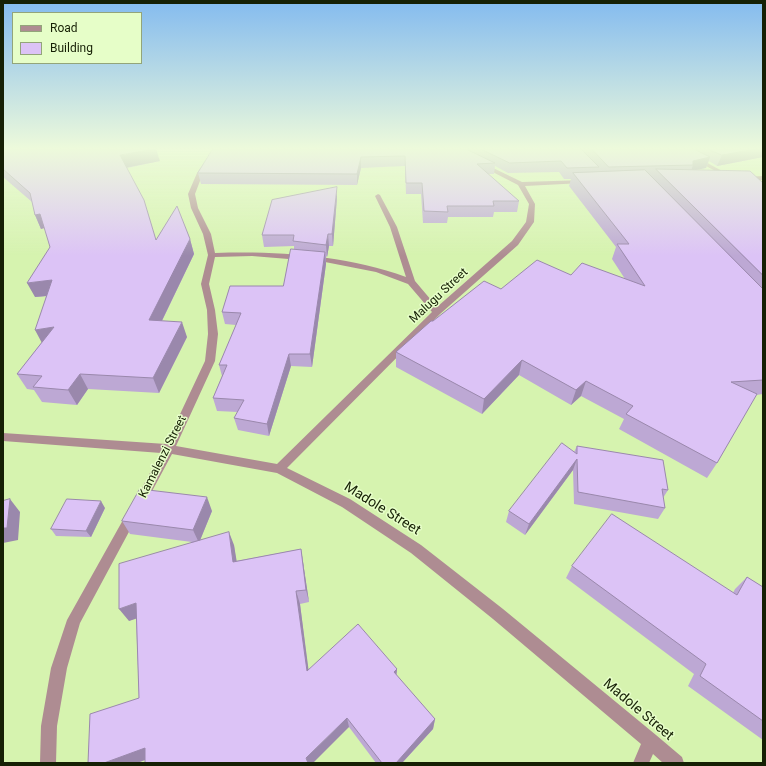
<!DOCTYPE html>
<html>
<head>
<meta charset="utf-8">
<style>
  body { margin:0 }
  #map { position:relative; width:766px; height:766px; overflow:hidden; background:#d6f3af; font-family:Roboto,sans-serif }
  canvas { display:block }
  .frame { position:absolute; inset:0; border:4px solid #162005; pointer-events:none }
  .legend { position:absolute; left:12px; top:12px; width:130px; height:52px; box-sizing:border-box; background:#e6fec8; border:1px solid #93a57a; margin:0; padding:5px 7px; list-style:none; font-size:12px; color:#162005 }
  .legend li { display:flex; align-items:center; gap:8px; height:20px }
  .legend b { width:20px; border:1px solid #93a57a }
</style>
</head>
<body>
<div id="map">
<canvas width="766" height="766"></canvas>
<div class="frame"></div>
<ul class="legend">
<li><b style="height:5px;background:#ae8c92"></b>Road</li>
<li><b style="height:11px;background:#dcc3f6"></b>Building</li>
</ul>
</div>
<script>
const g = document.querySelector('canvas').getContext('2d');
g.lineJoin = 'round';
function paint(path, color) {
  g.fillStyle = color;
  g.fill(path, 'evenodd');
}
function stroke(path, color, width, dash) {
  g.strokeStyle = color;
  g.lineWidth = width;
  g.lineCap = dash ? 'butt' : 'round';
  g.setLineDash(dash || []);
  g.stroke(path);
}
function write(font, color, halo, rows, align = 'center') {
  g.font = font + ' Roboto,sans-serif';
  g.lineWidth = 3;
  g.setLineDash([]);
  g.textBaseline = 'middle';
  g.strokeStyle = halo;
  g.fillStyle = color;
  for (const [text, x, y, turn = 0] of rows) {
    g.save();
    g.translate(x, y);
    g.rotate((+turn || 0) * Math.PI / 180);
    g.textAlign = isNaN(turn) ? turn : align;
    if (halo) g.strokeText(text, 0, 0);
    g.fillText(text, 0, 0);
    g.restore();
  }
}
const street = new Path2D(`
  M214,149h6l-17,24 -8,21 3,14 13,26 4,19c64,-2 130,2 191,24l-16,-50 -15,-31 3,-2 2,1 17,32 18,54 22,26 75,-66 14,-19 3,-18 -11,-19 -37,-19v-2h4l37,18 63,-2v2l-2,1 -58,3 10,18 -1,18 -16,23 -78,69 -153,154 63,31 71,46 82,64 153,126 26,22 2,6h-21l-10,-9 -4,9h-16l8,-19 -148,-125 -82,-66 -69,-46 -65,-34 -105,-19 -28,52 -4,1 -4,-1 -2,-4 27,-49 -158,-12v-8l163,11 39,-83 3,-27 -1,-24 -6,-26 7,-29 -5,-21 -12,-26 -3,-14 9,-21zM252,256l73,6 51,10 32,12 24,28 -155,152 -101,-18 39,-85 3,-27 -3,-24 -6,-26 6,-27z
  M675,149h7l51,28 -5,1z
  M763,176v4l-18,1 -3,-2 3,-2z
  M132,510l4,1 2,4 -58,108 -13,45 -10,58 -1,37h-16l1,-37 10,-58 16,-48 61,-109z`);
const wall = new Path2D(`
  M3,149l157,12 -33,7 29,72 34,-1 4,15 -32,67 25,16 -28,56 -71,-4 -11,16 -35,-3 -8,-12 -7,-1 -10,-15 25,-32 4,-46 -11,1 15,-50 -5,-19 -4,1 -6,-14 -3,-13 -29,-25z
  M213,149h550v8l-46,9 -8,-5 -3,7 -13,2 70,13v211l-7,1 -39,68 -10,15 -88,-49 5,-10 -43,-23 -10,9 -52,-30 -37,39 -86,-47v-15l37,-31 68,-32 70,-14 54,4 -13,-20 4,-12 -47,-61 2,-7h-7l-5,-7 -51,1 -13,-7 -1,8h-6l31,27 -2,11h-23l-1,5h-45l-1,6h-24l-2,-29h-15l-1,-28 -44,2 -4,17 -156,-1 -3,-11z
  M337,198l-4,48h-4l-2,11 -1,-1v8l-14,103 -21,-1 -22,70 -31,-6 -4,-12 4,-6 -21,-1 -4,-13 9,-22 -3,-11 17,-40 -11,-1 -3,-12 61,-26 11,-37v-3l-30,1 -2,-12z
  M577,446l91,44 -5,8 2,10 -7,11 -84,-15 -1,-34 -48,65 -19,-13 3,-11 65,-59z
  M105,508l-14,29 -35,-1 -5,-7z
  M212,511l-12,29 34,5 2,16 65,-12 2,13 6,40 -9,2 8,65h89l-1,6 39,44 -2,10 -31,34h-26l-27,-36 -204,33 -8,3h-49l51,-65 -3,-80 -7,3 63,-79 -62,-8 -8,-13z
  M572,566l161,27 2,-4 12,-12 16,10v153l-75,-54 6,-12 -128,-96z`);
const shadedWall = new Path2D(`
  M156,149l4,12 -36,7 -4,-13z
  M756,149h7v8l-46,9 5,-11z
  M361,157v11l-4,17v-11z
  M710,157l-4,11 -15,3 2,-6v-4z
  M337,187v11l-4,48 -1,-12z
  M40,214l7,13 -6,2 -6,-14z
  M328,234l1,12 -2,11 -1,-12z
  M190,239l4,15 -39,81 -6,-15z
  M325,252l1,12 -14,103 -2,-13z
  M52,280l7,15 -24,2 -8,-14z
  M182,322l5,15 -28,56 -6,-15z
  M54,327l-11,18 -8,-15z
  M289,354l2,12 -22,70 -2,-12z
  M522,360l-3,15 -37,39 2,-15z
  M80,374l8,15 -11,16 -9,-15z
  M586,381l-5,15 -10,9 5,-15z
  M577,459l-4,11 -48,65 4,-11z
  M207,497l5,14 -13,32 -6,-13z
  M10,499l10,13 -2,28 -15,3v-15z
  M101,501l4,7 -14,29 -5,-6z
  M229,532l5,13 5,30 -6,-13z
  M301,549l2,13 6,40 -3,-12z
  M296,591l4,13 10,77 -3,-10z
  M136,603l8,13 -15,5 -10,-12z
  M397,669l-1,11 -2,-8z
  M347,718l2,9 -36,36h-5l-2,-5z
  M435,719l-2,10 -31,34h-6z
  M145,748l10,8 -18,7h-33z`);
const building = new Path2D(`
  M3,149h153l-36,6 24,45 12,40 21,-34 13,33 -41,81 33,2 -29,56 -73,-4 -12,16 -35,-3 9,-11 -25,-2 37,-47 -19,3 17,-50 -25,3 23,-36 -10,-33 -5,1 -5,-22 -27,-24z
  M213,149h253l29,14 -18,1 42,37h-26l1,5h-47l1,6 -24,-1 -2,-28h-16l-1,-27 -44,1 -4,17 -159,-1z
  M481,149h100l18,18 -32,1 -6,-7 -51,2z
  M592,149h102l16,8 -17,4v4l-84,2z
  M708,149h48l-34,6z
  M656,169l94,2 13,12v92z
  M645,170l118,119v91l-32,2 26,12 -40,69 -91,-49 7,-8 -47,-25 -10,9 -54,-30 -38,39 -88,-47 35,-31h2l51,-40 17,8 36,-29 34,15 11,-12 63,23 -28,-42h12l-56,-71z
  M337,187l-5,47h-4l-2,11 -33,-4 1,-6h-32l10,-35z
  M291,249l34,3 -15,102h-21l-22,70 -33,-6 10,-18 -31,-2 14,-33h-8l22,-52 -19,-1 8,-26h53z
  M562,443l15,11v-8l86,14 5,30 -6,-1 3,19 -87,-16 -1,-33 -48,65 -20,-13z
  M140,489l67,8 -14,33 -71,-9z
  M10,499l-3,29h-4v-27z
  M67,499l34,2 -15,30 -35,-2z
  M612,514l125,81 10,-18 16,10v134l-63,-45 6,-12 -134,-98z
  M229,532l4,30 68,-13 5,41 -10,1 11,80 51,-47 39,45 -3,3 41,47 -39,44h-14l-35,-45 -41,40 2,5h-163v-15l-41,15h-16l2,-49 49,-16 -3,-95 -17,6v-45z`);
const streetNames = [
  ["Malugu Street",439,296,-43],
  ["Kamalenzi Street",163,457,-63]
];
const nearStreetnames = [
  ["Madole Street",382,509,32],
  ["Madole Street",638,710,40]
];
paint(street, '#ae8c92');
paint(wall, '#bda8d4');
paint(shadedWall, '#9a88ac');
paint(building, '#dcc3f6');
stroke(building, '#9a88ac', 1);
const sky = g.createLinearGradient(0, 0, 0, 256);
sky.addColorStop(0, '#84bbef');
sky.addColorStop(0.58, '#edfadb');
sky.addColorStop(1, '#edfadb00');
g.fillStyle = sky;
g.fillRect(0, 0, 766, 256);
write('12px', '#162005', '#e6fec8', streetNames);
write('14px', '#162005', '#e6fec8', nearStreetnames);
</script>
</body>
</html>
